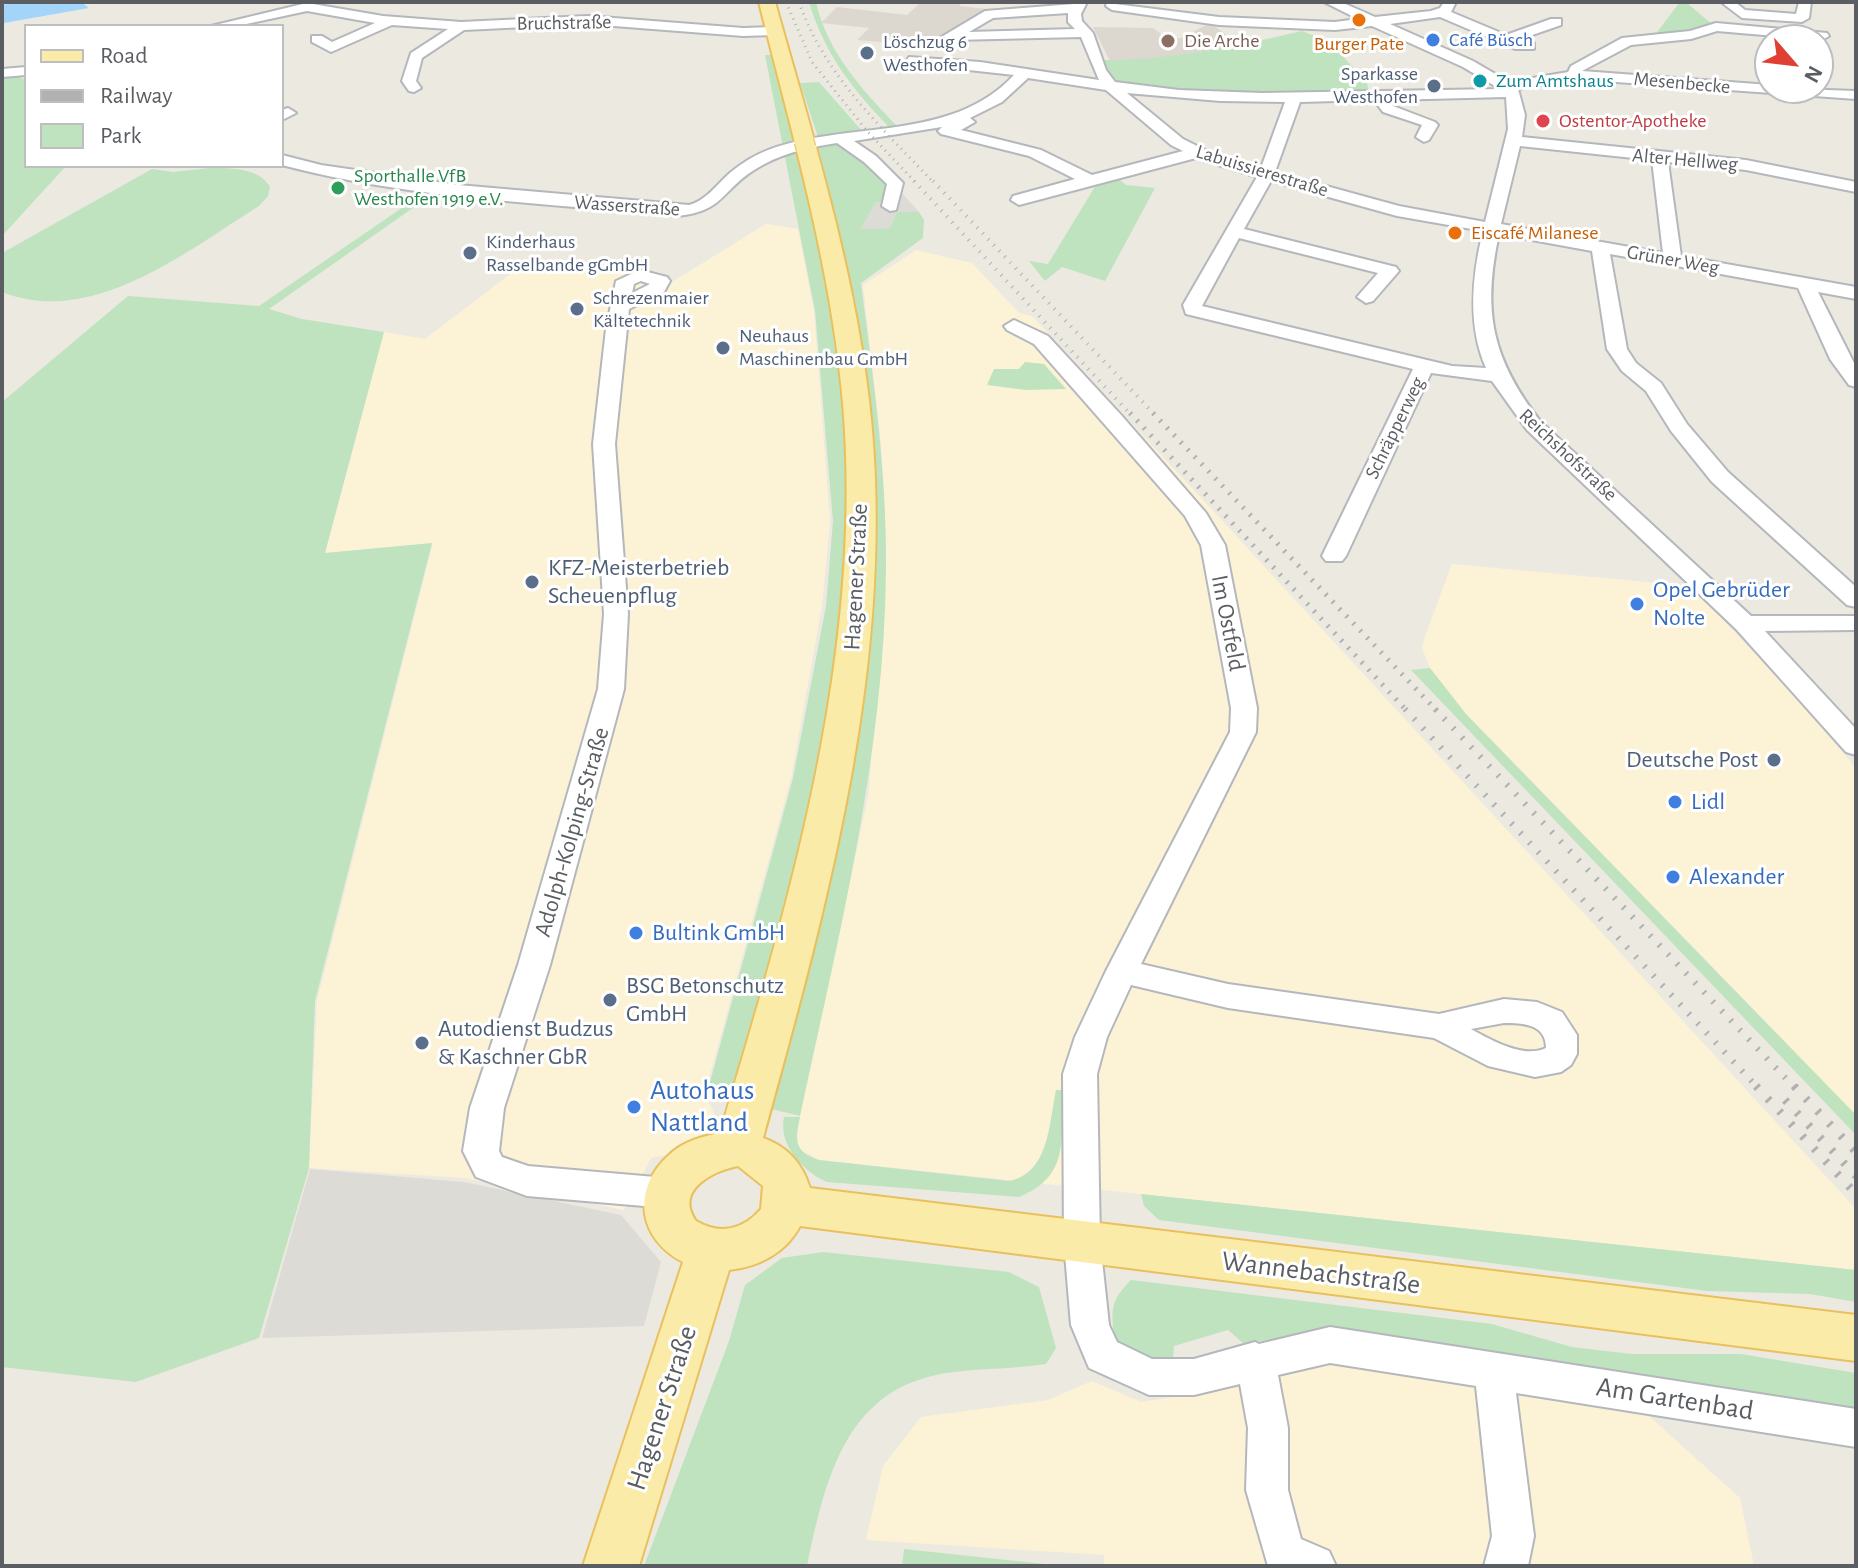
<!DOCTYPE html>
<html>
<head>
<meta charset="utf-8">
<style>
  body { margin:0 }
  #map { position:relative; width:1858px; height:1568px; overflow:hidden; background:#ece9e1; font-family:"Alegreya Sans",sans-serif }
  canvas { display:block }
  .frame { position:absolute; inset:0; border:4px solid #5a5d61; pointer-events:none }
  .legend { position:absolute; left:24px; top:24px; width:260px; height:144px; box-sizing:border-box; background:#fff; border:2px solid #bdbec0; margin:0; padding:10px 14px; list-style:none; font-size:24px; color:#5a5d61 }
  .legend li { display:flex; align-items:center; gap:16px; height:40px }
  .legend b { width:40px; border:2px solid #bdbec0 }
  .north { position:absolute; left:1754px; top:24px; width:80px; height:80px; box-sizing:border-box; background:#fff; border:2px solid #bdbec0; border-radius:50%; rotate:118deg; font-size:22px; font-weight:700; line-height:32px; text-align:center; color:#5a5d61 }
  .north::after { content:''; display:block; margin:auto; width:28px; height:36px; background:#e03f34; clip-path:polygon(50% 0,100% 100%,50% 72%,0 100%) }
</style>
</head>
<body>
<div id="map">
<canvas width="1858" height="1568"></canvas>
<div class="frame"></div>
<ul class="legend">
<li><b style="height:10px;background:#faeca8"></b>Road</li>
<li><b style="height:10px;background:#b0b1b1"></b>Railway</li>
<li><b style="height:22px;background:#bfe3bf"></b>Park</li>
</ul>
<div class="north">N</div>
</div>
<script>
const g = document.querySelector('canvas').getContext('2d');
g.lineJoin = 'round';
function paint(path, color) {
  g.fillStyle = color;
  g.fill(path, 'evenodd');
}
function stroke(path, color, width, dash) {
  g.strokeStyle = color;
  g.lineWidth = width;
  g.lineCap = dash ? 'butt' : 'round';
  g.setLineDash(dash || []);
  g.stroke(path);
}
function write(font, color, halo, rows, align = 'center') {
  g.font = font + ' "Alegreya Sans",sans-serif';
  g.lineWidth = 6;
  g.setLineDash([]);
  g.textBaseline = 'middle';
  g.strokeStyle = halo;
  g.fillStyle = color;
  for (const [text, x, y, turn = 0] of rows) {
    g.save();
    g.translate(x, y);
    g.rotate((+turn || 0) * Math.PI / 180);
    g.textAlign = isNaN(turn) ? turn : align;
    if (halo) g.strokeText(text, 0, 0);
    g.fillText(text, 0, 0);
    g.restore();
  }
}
const commercial = new Path2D(`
  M766,224l32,5 16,82 16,210 -8,85 -31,172 -86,315 11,25 -11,14 -38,23 -16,3 -27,52 -159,-32 -156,-10 8,-167 116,-458 -108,10 59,-221 41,7 105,-80 120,12 12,2 10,9z
  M916,250l56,13 47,50 13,3 196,211 628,682v61l-1036,-110 -20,-10 -4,-9 4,-25 69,-324 17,-246 -5,-102 -18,-159z
  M1452,564l239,22 97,103 68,79v347l-390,-401 -36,-46 -8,-20 2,-9z
  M1320,1362l320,46 100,90 14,68h-650v-11l-238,-15 17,-74 38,-49 127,-17 44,-19 49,21 78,-12z`);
const industrial = new Path2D(`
  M887,191h13l19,21h-22l-7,16 -29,1 15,-27h6z
  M310,1169l154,13 157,33 40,47 -17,64 -382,12z`);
const education = new Path2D(`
  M921,2h40l-1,4 35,4 -68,36 -70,-6 12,-12 -48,-5 16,-16 70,8z
  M1210,23l29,21 -27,8 -101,11 -18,-36 60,1 15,11 13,-1z`);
const green = new Path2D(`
  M809,2h7c11,50 47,89 82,125l-8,1c-37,-38 -66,-75 -81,-126z
  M1679,3h8l26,22 -25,8 -33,2z
  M1302,31l28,11 37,41 2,10 -176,1 -71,-9 -12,-7 -15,-18c70,1 139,-13 207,-29z
  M765,55h7l24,96 43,-9 52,40 -9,20h-6l-15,27 29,-1 7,-16h22l5,8 -1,18 -62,45c12,94 26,189 25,284 -1,186 -47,368 -86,549l-93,-23 86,-315 33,-172 7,-85 -18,-210z
  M18,76l8,5v85h40l-64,70v-157z
  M819,82l43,49 -44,6 -18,-54z
  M209,168c20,0 50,-1 61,19l-2,9 -9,10c-72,45 -167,122 -257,86v-39l150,-84 21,3z
  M1114,175l12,10 29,3 -50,93 -43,-14 -17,14 -16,-20 19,3 51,-84z
  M437,191l-168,118 33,10 82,13 -59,221 107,-10 -117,458 -6,167 -50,170 -123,44 -134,-15v-965l126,-106 131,10 166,-114z
  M1025,362l19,2 22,25 -40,1 -39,-5 7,-16h25z
  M1430,668l36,46 390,401v20l-445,-465z
  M1056,1090h6c-1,48 9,86 -43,107l-192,-15c-25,-11 -49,-38 -43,-65h16c-5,23 -6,35 19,43l190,21c40,-8 40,-57 47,-91z
  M1141,1194l715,76v32l-46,-8 -103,-3 -548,-71 -15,-14z
  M823,1252l186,20 30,15 17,61 -10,16c-31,5 -61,4 -92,8 -108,12 -128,105 -147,194h-163l85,-225 16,-56 37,-27z
  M1131,1280l361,44 80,23 60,7h109l115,19v41l-535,-80 -78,9 -15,-13 -54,16 -1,13c-22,2 -41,-4 -58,-18 -4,-30 -6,-39 16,-61z
  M904,1549l159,17h-161z`);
const water = new Path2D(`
  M20,2h61l8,6 -85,15 -2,-18z`);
const minor = new Path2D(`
  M1075,2h12l-6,12 1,7 11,12 13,37 9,12 64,8 83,3 238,-4 -37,-22 -91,-41 -37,4 -116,-5 -107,-15 -6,-4 1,-3 112,14 116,5 23,-3 -34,-17h17l34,15 56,-6 9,-3 4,-6h12l-5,10 55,23 45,-16h10v6l-43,15 16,3v6h-19l-75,-32 -50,7 83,37 36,21 59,-10 3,-6 51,-28 68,-7 26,-8 111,10 2,3 -7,4 -105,-9 -26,8 -60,6 -49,26 188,14v3l86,3v8l-282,-20 -56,10 7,26 -3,22 224,23 110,22v10l-110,-22 -78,-8 13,94 175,31v12l-38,-7 38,75v20l-7,-2 -19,-26 -32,-71 -188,-34 17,95 9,14 25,20 26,41 41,48 128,115v20l-9,-2 -135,-123 -41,-51 -25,-40 -24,-20 -15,-22 -15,-98 -93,-17c-17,78 -7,125 42,188l210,194h105v14l-91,1 91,98v26l-10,-3 -110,-123 -209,-199 -35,-49 -61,-8 -85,183 -4,5h-16l-4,-5 91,-187 -227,-55 -3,-9 74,-128 -61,-19 -177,47 -8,-5 2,-4 62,-17 -46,-23 -88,-22 -3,-3 4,-4 -88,14 22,15 27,27 -7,27 -6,1 -8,-5 5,-22 -23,-22 -27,-19c-29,4 -58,11 -83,27 -33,21 -31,42 -77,46 -131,-13 -267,-17 -395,-51v-10l39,10 137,20 231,20c18,-5 28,-21 42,-33 11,-9 24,-17 37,-22 80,-30 183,-7 246,-75l-100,-11 -7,-4 2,-3 71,5 119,18 -18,-43 -127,3 -19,9 -7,-4 57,-34 89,-7zM1068,13v9l7,7 -106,3 24,-14zM1028,78l78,12 65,55 12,6 -91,24 -51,-25 -80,-20 14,-8 -5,-4 32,-16zM1127,93l93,8 65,1 -24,66 -44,-12 -34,-17zM1506,97l2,32 -23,93 -86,-16 -124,-34 25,-70 74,-2 9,12 39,13 -6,12 8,5 5,-2 9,-15 -3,-3 -42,-16 -4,-6zM1520,146l132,14 11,93 -162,-29zM1271,181l126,35 86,15c-11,45 -16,94 3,137l-34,-2 -250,-60 37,-68 139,35 -21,24 9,6 7,-2 26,-30 -3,-4 -152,-38z
  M1721,2h14l10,8 51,4 3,-12h12l-2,16 -7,4 -60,-4z
  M307,3l76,13 78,6 127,-6 155,12 31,-1 7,4 -7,4 -31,1 -155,-12 -124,6 -42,28 -6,23 5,7 -7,4 -5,-1 -7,-10 9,-28 37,-24 -56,-4 -61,27 -19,-10v-6h10l10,6 43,-19 -68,-12 -70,15h-26z
  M26,67v8l-24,2v-8z
  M288,108l8,5 -14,7v-10z
  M640,270l27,7 3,4 -6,11 -35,17 -14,135 13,170 -4,75 -74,276 -46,143 -5,43 3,6 26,9 139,12 13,4 5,11 -5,11 -13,4 -140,-12 -51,-19 -13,-26 7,-43 48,-143 80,-276 6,-75 -11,-170 13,-115 10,-48zM641,281l9,3 -18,9 2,-9z
  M1014,320l34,16 74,80 84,97 19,32 32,163 -1,24 -115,232 87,20 211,30 65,-15 33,3 25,10 15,23v19l-6,11 -10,7 -26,5 -47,-11 -54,-28 -206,-30 -97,-23 -24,52 -10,37 3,168 9,83 8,17 35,17h42l61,-17 4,2 71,-17 526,82v38l-340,-54 18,143 -6,30h-44l8,-30 -16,-150 -146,-23 -52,12 10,53v62l13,49 28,12 7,15h-68l-22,-76 2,-62 -8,-44 -46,11h-45l-60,-27 -18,-43 -7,-83 -1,-168 12,-37 31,-66 124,-239 1,-24 -30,-163 -16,-29 -151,-172 -27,-14 -3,-4zM1504,1023c19,0 42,1 42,25 -22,11 -55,-8 -75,-19z`);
const major = new Path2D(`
  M759,2h16c37,132 78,261 94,398 29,250 -40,499 -106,738 25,9 39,25 47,50l1046,127v46l-1056,-135c-14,27 -42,41 -71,44l-90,296h-56l100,-304c-45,-23 -52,-73 -14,-107 13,-13 34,-19 51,-22 71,-236 144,-481 123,-730 -12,-138 -51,-269 -84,-401zM738,1166l25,20 -2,23c-18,21 -41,26 -65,12 -22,-31 17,-50 42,-55z`);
const railFar4 = new Path2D(`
  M786,2l26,60 55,69 49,52
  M799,2c25,73 83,126 135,181`);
const railFar3 = new Path2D(`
  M914,181l217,234
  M933,181l222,234`);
const railFar2 = new Path2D(`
  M1130,413l277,298
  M1153,413l284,298`);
const railFar1 = new Path2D(`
  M1405,709l353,379
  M1435,709l360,379`);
const rail = new Path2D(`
  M1756,1086l100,108
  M1794,1086l62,66
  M1785,1100l71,76`);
const majorBridge = new Path2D(`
  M804,141l2,7`);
const markers = [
  [1359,20,8,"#e8710a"],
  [1433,40,8,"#3f7fe0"],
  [1168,41,8,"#8d6e63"],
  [867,53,8,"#5c6f8a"],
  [1480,81,8,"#0f9aa8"],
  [1434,86,8,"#5c6f8a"],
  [1543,121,8,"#e0444e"],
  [338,188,8,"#2e9e5b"],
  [1455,233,8,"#e8710a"],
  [470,253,8,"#5c6f8a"],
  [577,309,8,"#5c6f8a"],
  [723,348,8,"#5c6f8a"],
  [532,582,8,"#5c6f8a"],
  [1637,604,8,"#3f7fe0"],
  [1774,760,8,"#5c6f8a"],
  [1675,802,8,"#3f7fe0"],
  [1673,877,8,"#3f7fe0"],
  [636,933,8,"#3f7fe0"],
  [610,1000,8,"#5c6f8a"],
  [422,1043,8,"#5c6f8a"],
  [634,1107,8,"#3f7fe0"]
];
const farStreetnames = [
  ["Bruchstraße",564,23,-1],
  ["Mesenbecke",1682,83,5],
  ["Alter Hellweg",1685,160,5],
  ["Labuissierestraße",1262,171,17],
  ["Wasserstraße",627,206,4],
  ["Grüner Weg",1673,260,10],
  ["Schräpperweg",1395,428,-64],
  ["Reichshofstraße",1568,455,43]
];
const farShopnames = [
  ["Café Büsch",1449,40]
];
const farEducationnames = [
  ["Die Arche",1184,41]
];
const farServicenames = [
  ["Löschzug 6",883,42],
  ["Westhofen",883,65],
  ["Sparkasse",1418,74,"right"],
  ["Westhofen",1418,97,"right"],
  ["Kinderhaus",486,242],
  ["Rasselbande gGmbH",486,265],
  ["Schrezenmaier",593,298],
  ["Kältetechnik",593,321],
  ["Neuhaus",739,336],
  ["Maschinenbau GmbH",739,359]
];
const farFoodnames = [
  ["Burger Pate",1359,44],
  ["Eiscafé Milanese",1471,233,"left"]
];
const farCulturenames = [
  ["Zum Amtshaus",1496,81]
];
const farHealthnames = [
  ["Ostentor-Apotheke",1559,121]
];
const farLeisurenames = [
  ["Sporthalle VfB",354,176],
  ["Westhofen 1919 e.V.",354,199]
];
const serviceNames = [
  ["KFZ-Meisterbetrieb",548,568],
  ["Scheuenpflug",548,596],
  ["Deutsche Post",1758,760,"right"],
  ["BSG Betonschutz",626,986],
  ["GmbH",626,1014],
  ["Autodienst Budzus",438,1029],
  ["& Kaschner GbR",438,1057]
];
const streetNames = [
  ["Hagener Straße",856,577,-87],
  ["Im Ostfeld",1228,623,79],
  ["Adolph-Kolping-Straße",572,832,-74]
];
const shopNames = [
  ["Opel Gebrüder",1653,590],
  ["Nolte",1653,618],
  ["Lidl",1691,802],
  ["Alexander",1689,877],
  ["Bultink GmbH",652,933]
];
const nearShopnames = [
  ["Autohaus",650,1091],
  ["Nattland",650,1123]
];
const nearStreetnames = [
  ["Wannebachstraße",1321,1273,7],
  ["Am Gartenbad",1675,1399,9],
  ["Hagener Straße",662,1408,-72]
];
paint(commercial, '#fcf3d7');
paint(industrial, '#dddbd6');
paint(education, '#dcd8cf');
paint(green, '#bfe3bf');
paint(water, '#a3d5fa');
stroke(minor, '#b4b7bb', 4);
stroke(major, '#e9c05d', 4);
paint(minor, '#fff');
paint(major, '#faeca8');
stroke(railFar4, '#b0b1b1', 3, [1, 5]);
stroke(railFar3, '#b0b1b1', 4, [1, 7]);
stroke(railFar2, '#b0b1b1', 5, [2, 8]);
stroke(railFar1, '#b0b1b1', 6, [2, 11]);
stroke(rail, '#b0b1b1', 8, [3, 14]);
stroke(majorBridge, '#e9c05d', 21, []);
stroke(majorBridge, '#faeca8', 19);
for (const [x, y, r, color] of markers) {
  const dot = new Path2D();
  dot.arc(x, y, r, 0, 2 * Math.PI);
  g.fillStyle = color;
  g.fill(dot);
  stroke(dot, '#fff', 3);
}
write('20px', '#5a5d61', '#fff', farStreetnames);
write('20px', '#366cbe', '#fff', farShopnames, 'left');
write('20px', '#785e54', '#fff', farEducationnames, 'left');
write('20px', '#4e5e75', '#fff', farServicenames, 'left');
write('20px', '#c56008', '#fff', farFoodnames);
write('20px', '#0d838f', '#fff', farCulturenames, 'left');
write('20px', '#be3a42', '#fff', farHealthnames, 'left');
write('20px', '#27864d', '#fff', farLeisurenames, 'left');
write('24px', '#4e5e75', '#fff', serviceNames, 'left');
write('24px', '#5a5d61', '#fff', streetNames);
write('24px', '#366cbe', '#fff', shopNames, 'left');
write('28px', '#366cbe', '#fff', nearShopnames, 'left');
write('28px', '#5a5d61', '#fff', nearStreetnames);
</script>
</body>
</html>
